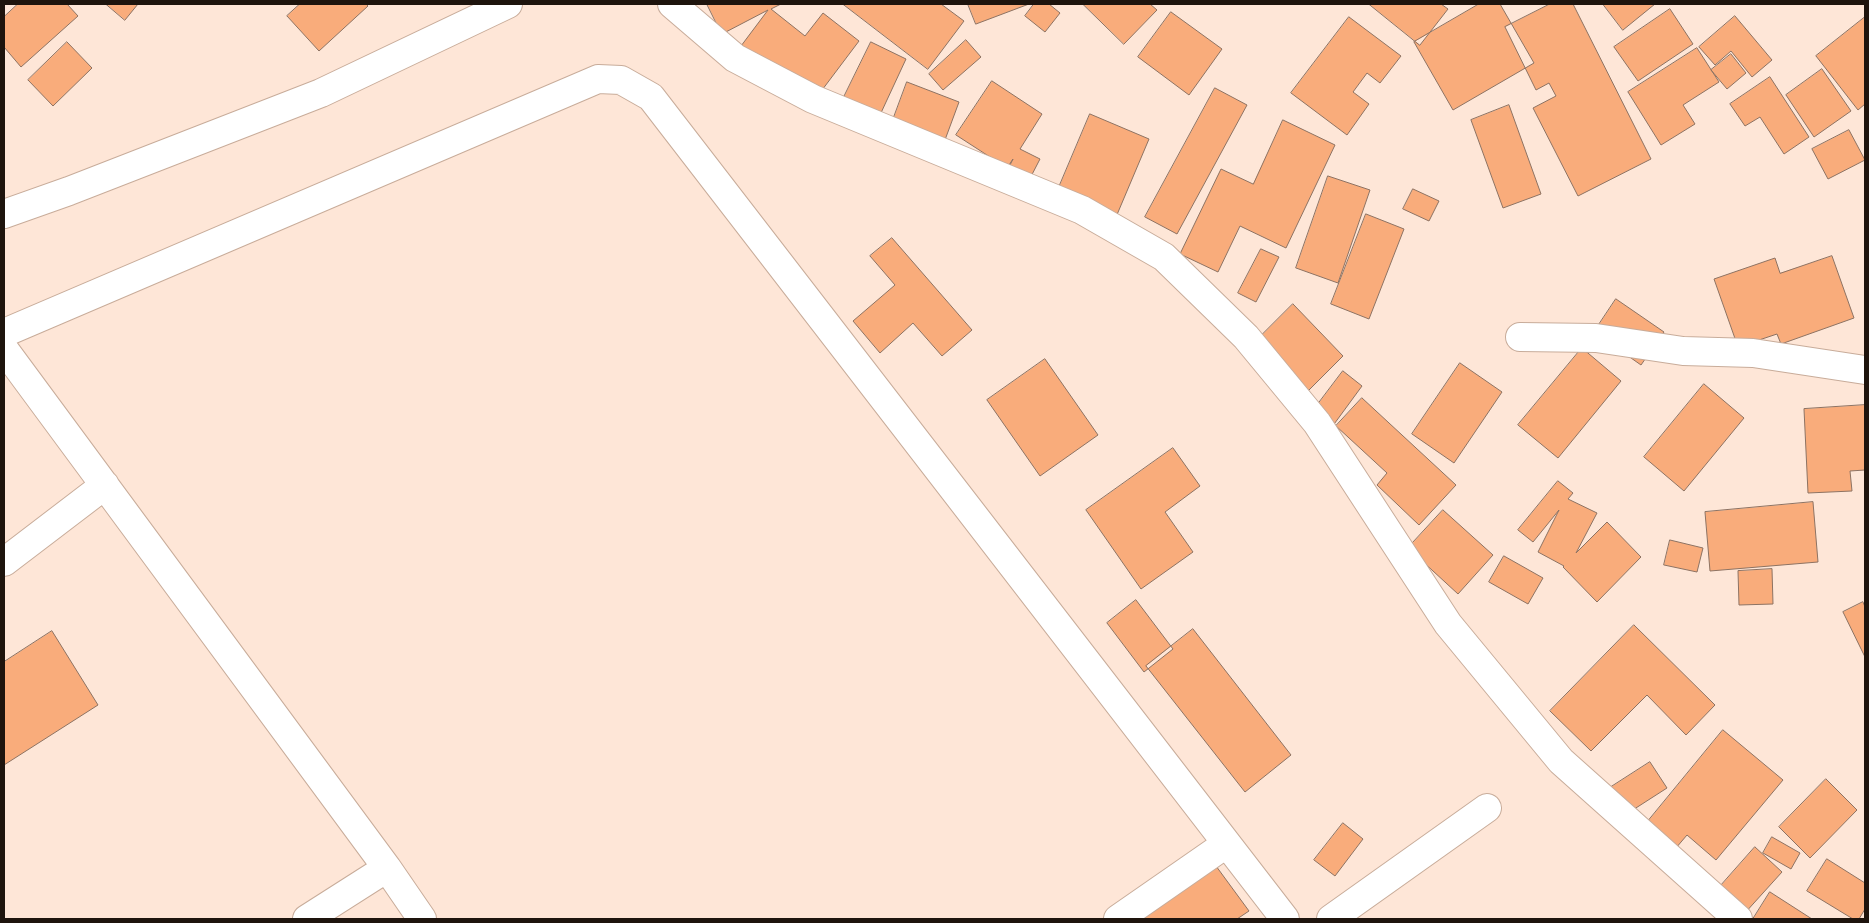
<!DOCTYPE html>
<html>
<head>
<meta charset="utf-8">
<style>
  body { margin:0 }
  #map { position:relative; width:1869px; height:923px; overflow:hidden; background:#fee6d7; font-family:"Golos Text",sans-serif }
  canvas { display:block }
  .frame { position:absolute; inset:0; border:5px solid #1e140d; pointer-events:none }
</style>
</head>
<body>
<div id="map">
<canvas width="1869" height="923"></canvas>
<div class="frame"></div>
</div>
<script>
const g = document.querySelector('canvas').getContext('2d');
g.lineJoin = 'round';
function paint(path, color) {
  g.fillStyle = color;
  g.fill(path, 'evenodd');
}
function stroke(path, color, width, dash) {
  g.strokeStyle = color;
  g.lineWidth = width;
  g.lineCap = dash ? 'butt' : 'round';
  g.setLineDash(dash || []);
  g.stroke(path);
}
const building = new Path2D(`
  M18,4h49l11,12 -57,51 -17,-20v-30z
  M106,4h32l-13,16z
  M300,4h66l2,2 -49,45 -32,-35z
  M707,4h74l-10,5 34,27 18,-23 36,28 -49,65 -72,-56 30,-40 -46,24z
  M843,4h98l23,17 -36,48z
  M968,4h61l-53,20z
  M1034,4h15l11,9 -15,19 -20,-16z
  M1083,4h67l7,6 -33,34z
  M1369,4h72l7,5 -28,36z
  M1479,4h21l34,59 -81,47 -39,-68z
  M1550,4h23l78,155 -73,37 -45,-88 23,-12 -7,-13 -13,7 -31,-63z
  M1603,4h52l-32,26z
  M1670,9l23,35 -55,37 -24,-34z
  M1171,12l51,37 -33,46 -51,-38z
  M1735,16l37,44 -20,17 -21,-26 -16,14 -16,-18z
  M1349,17l52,39 -21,27 -13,-10 -14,19 16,12 -22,31 -56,-42z
  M1865,17v87l-7,6 -42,-54z
  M966,40l15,17 -38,33 -14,-16z
  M67,42l25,26 -39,38 -25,-26z
  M871,42l35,17 -26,56 -36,-18z
  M1697,48l22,34 -36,23 12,19 -34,21 -33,-53z
  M1731,54l15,19 -19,16 -16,-19z
  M1822,69l29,42 -37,26 -28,-42z
  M1770,77l39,60 -25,17 -24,-37 -15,9 -15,-22z
  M992,81l50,33 -22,35 20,10 -16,31 -21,-11 10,-20 -6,9 -51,-33z
  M907,82l52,20 -17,46 -52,-20z
  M1215,88l32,17 -70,129 -32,-17z
  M1509,105l32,89 -38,14 -32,-88z
  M1090,114l59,25 -33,78 -59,-25z
  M1283,120l52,25 -49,103 -46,-22 -22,46 -38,-18 41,-85 32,15z
  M1849,130l16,30 -37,19 -16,-30z
  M1328,176l42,14 -32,93 -42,-15z
  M1413,189l26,12 -10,20 -26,-12z
  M1366,214l38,15 -35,90 -38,-15z
  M892,238l80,92 -30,26 -29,-33 -33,30 -27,-32 42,-36 -25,-29z
  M1261,249l18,8 -23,45 -18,-9z
  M1832,256l22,62 -73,26 -4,-10 -39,13 -24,-68 61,-21 5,15z
  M1616,299l48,33 -23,33 -47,-33z
  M1293,304l50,52 -41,41 -50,-52z
  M1582,348l39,33 -63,77 -40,-33z
  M1045,359l53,76 -58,41 -53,-76z
  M1460,363l42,29 -48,71 -42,-29z
  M1343,371l19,15 -33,45 -20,-15z
  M1704,384l40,34 -60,73 -40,-34z
  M1362,398l94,87 -37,40 -42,-40 10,-12 -51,-47z
  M1865,405v65l-15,1 2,20 -44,2 -4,-84z
  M1173,448l27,38 -35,26 28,40 -52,37 -55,-79z
  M1558,481l15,12 -5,6 29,14 -21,40 31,-31 34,35 -44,45 -34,-35 1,-1 -26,-14 21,-42 -26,32 -15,-12z
  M1813,502l5,60 -108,9 -5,-59z
  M1443,510l50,45 -35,39 -50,-46z
  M1670,540l33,8 -6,24 -33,-7z
  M1504,556l39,22 -15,26 -39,-22z
  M1772,569l1,35 -34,1 -1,-34z
  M1136,600l37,49 -29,23 -37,-49z
  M1863,602l2,5v50l-22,-45z
  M1634,625l81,80 -29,30 -39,-40 -56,56 -41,-40z
  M1193,629l98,126 -46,37 -99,-126z
  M52,631l46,74 -94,60v-103z
  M1723,730l60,50 -67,80 -29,-25 -17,20 -30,-24z
  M1650,762l17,26 -42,27 -17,-26z
  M1826,779l31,31 -47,48 -31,-31z
  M1343,823l20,16 -28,37 -21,-16z
  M1772,837l28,16 -9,16 -28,-16z
  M1755,847l27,25 -38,42 -27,-24z
  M1827,859l38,24v26l-6,10h-6l-46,-28z
  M1216,866l33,45 -12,8h-94z
  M1770,892l42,27h-59z`);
const street = new Path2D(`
  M672,4l63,54 78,41 269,111 82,47 82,80 71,86 131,201 113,137 177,158
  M4,333l594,-254 23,1 30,17 634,822
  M1520,337l76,1 87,13 70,2 112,17
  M4,349l383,519 35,51
  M4,562l101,-77
  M307,919l80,-51
  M1118,919l108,-75
  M1331,919l156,-111`);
const secondary = new Path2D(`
  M4,214l65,-23 252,-98 187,-89`);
paint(building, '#f9ac7b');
stroke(building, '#8d7262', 1);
stroke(street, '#c8ac9a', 30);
stroke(secondary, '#c8ac9a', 30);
stroke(street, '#fff', 28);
stroke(secondary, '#fff', 28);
</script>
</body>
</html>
